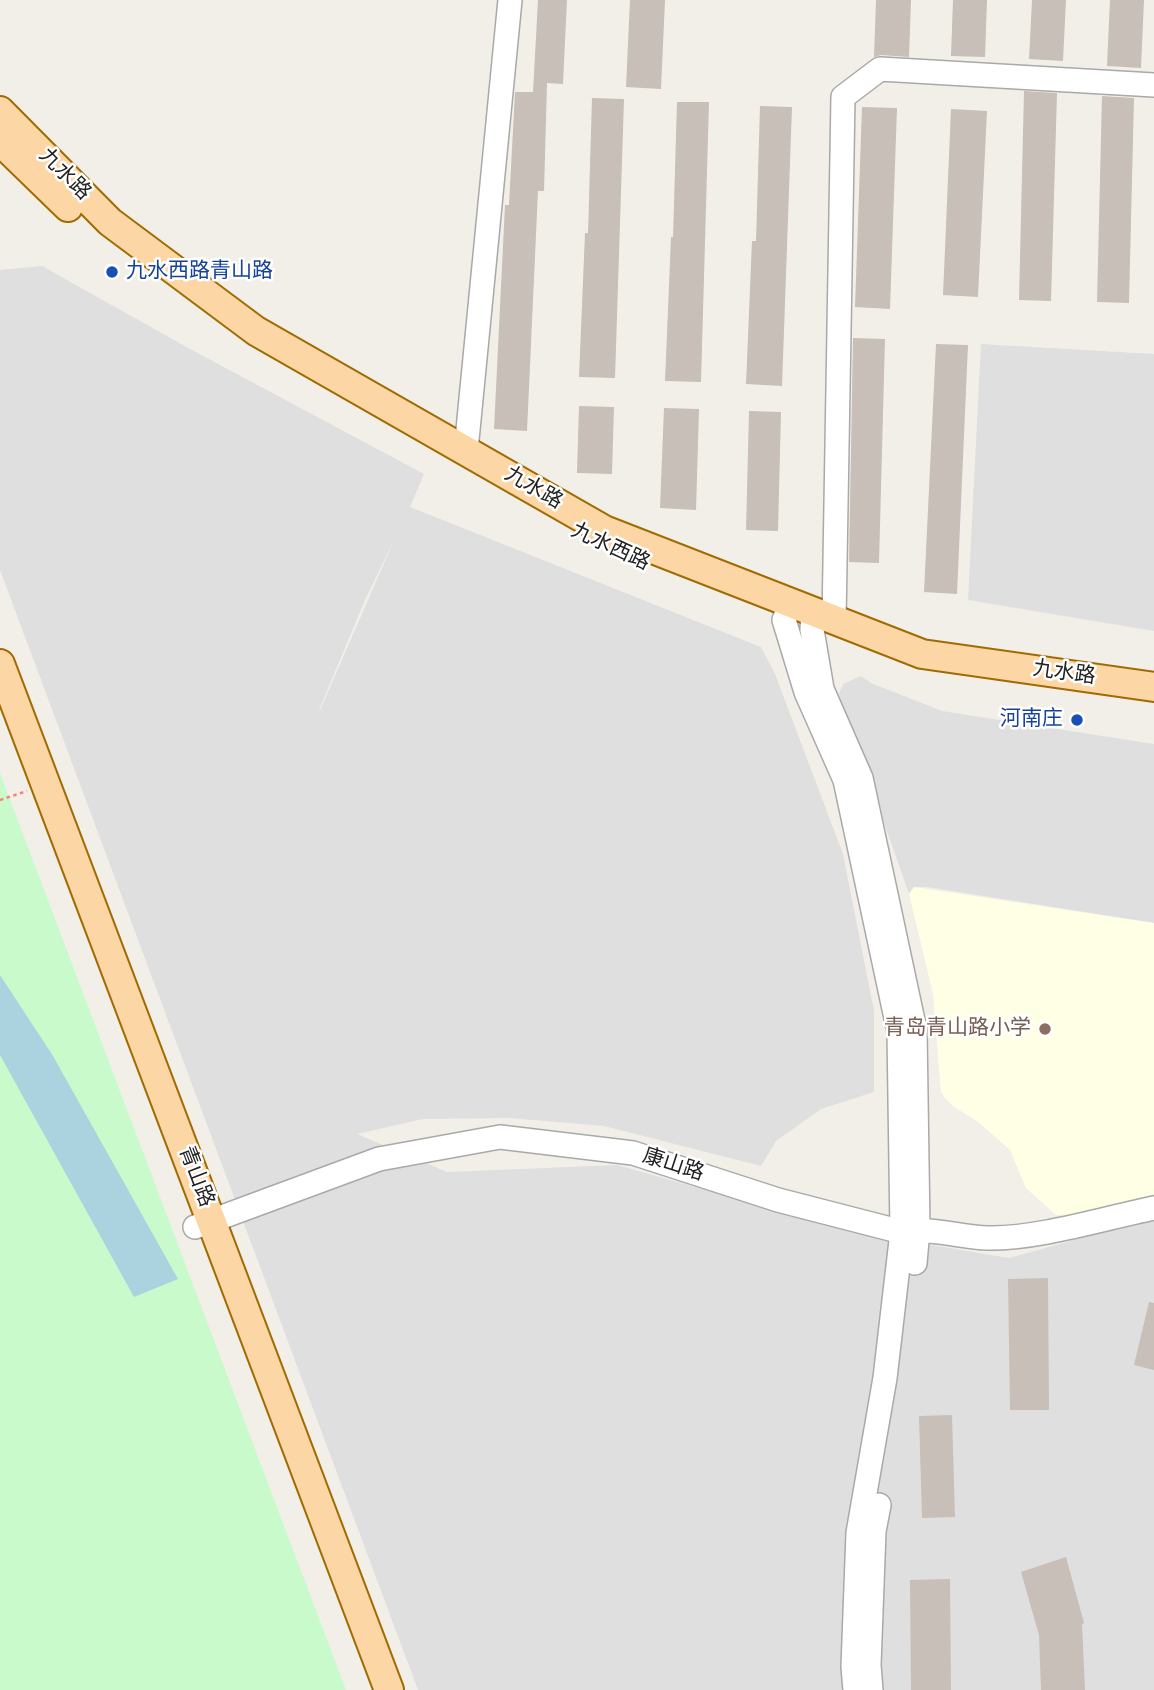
<!DOCTYPE html>
<html>
<head>
<meta charset="utf-8">
<style>
  body { margin:0 }
  canvas { display:block; background:#f2efe9 }
</style>
</head>
<body>
<canvas width="1154" height="1690"></canvas>
<script>
const g = document.querySelector('canvas').getContext('2d');
g.lineJoin = 'round';
function paint(path, color) {
  g.fillStyle = color;
  g.fill(path, 'evenodd');
}
function stroke(path, color, width, dash) {
  g.strokeStyle = color;
  g.lineWidth = width;
  g.lineCap = dash ? 'butt' : 'round';
  g.setLineDash(dash || []);
  g.stroke(path);
}
function write(font, color, halo, rows, align = 'center') {
  g.font = font + ' "Source Sans 3","Noto Sans SC",sans-serif';
  g.lineWidth = 5;
  g.setLineDash([]);
  g.textBaseline = 'middle';
  g.strokeStyle = halo;
  g.fillStyle = color;
  for (const [text, x, y, turn = 0] of rows) {
    g.save();
    g.translate(x, y);
    g.rotate((+turn || 0) * Math.PI / 180);
    g.textAlign = isNaN(turn) ? turn : align;
    if (halo) g.strokeText(text, 0, 0);
    g.fillText(text, 0, 0);
    g.restore();
  }
}
const residential = new Path2D(`
  M42,266l150,84 232,124 -14,33 351,140 14,27 68,180 31,157v81l-53,17 -45,32 -15,25 -157,-40 -95,-8 -86,1 -66,15 90,38 170,-7 238,67 154,26 145,-40v472h-736l-418,-1120v-300zM395,538l-75,172h-1l46,-110z
  M981,344l173,10v277l-186,-31z
  M861,676l10,7 71,28 212,33v179l-227,-36h-13l-5,7 -70,-200 4,-10z`);
const education = new Path2D(`
  M914,887l240,36v271l-79,21h-19l-30,-27 -16,-38 -33,-29 -23,-14 -9,-9 -4,-6 -8,-98 -24,-100z`);
const park = new Path2D(`
  M0,773l346,917h-346z`);
const water = new Path2D(`
  M0,975l53,81 125,223 -44,18 -134,-242z`);
const building = new Path2D(`
  M538,0h29l-4,84 -16,-1 -3,108h-6l-11,240 -33,-2 11,-224h4l6,-113h18z
  M630,0h35l-4,89 -35,-2z
  M876,0h35l-2,57 -28,-2 -7,2z
  M953,0h34l-2,57 -34,-1z
  M1032,0h34l-3,61 -34,-2z
  M1110,0h34l-3,68 -34,-2z
  M1024,91l33,2 -6,208 -32,-1z
  M1102,96l32,2 -5,205 -32,-1z
  M592,98l32,1 -9,279 -36,-1 6,-144h3z
  M677,102h32l-8,280 -36,-1 6,-144h2z
  M760,106l32,1 -10,279 -36,-2 6,-143h4z
  M862,107l35,1 -7,201 -35,-2z
  M951,109l36,2 -9,186 -35,-2z
  M853,338l32,1 -6,224 -30,-1z
  M936,344l32,1 -11,249 -33,-2z
  M579,406l35,1 -2,67 -35,-1z
  M664,408l35,1 -3,101 -36,-2z
  M749,411l32,1 -3,119 -32,-1z
  M1048,1278l1,132h-39l-2,-131z
  M1149,1302l5,1v67l-20,-5z
  M952,1415l3,102 -33,1 -3,-102z
  M1066,1557l18,66 -2,1 3,66h-44l-2,-55 -18,-63z
  M950,1579l1,111h-40l-1,-110z`);
const path = new Path2D(`
  M0,800l27,-9`);
const minor = new Path2D(`
  M466,450l44,-450
  M791,603l-7,17 22,72 39,88 54,252 3,200 -17,146 -27,155 -5,134 2,23
  M813,612l-1,18 10,59 39,89 54,252 3,199 -3,34
  M834,620l9,-523 37,-28 274,16
  M195,1227l184,-68 121,-22 133,16 145,47 124,32c29,-5 57,5 86,6 50,1 117,-20 166,-30
  M871,1690l-2,-25 5,-134 5,-26`);
const major = new Path2D(`
  M0,111l110,111 146,109 348,199 318,124 232,33
  M0,141l68,66
  M0,664l389,1026`);
const markers = [
  [112,272,7,"#1a4fb4"],
  [1077,720,7,"#1a4fb4"],
  [1045,1029,7,"#8d6e63"]
];
const streetNames = [
  ["九水路",64,175,45],
  ["九水路",533,489,30],
  ["九水西路",610,548,25],
  ["九水路",1064,674,8],
  ["康山路",673,1166,18],
  ["青山路",195,1177,69]
];
const transitNames = [
  ["九水西路青山路",126,272],
  ["河南庄",1063,720,"right"]
];
const educationNames = [
  ["青岛青山路小学",1031,1029]
];
paint(residential, '#e0dfdf');
paint(education, '#ffffe5');
paint(park, '#c8facc');
paint(water, '#aad3df');
paint(building, '#c7bfb8');
stroke(minor, '#a9a9a9', 26);
stroke(major, '#a06b00', 32);
stroke(path, '#fa8072', 2.5, [3.5, 3.5]);
stroke(minor, '#fff', 23);
stroke(major, '#fcd6a4', 28);
for (const [x, y, r, color] of markers) {
  const dot = new Path2D();
  dot.arc(x, y, r, 0, 2 * Math.PI);
  g.fillStyle = color;
  g.fill(dot);
  stroke(dot, '#fff', 2.5);
}
write('21px', '#222', '#fff', streetNames);
write('21px', '#164399', '#fff', transitNames, 'left');
write('21px', '#785e54', '#fff', educationNames, 'right');
</script>
</body>
</html>
